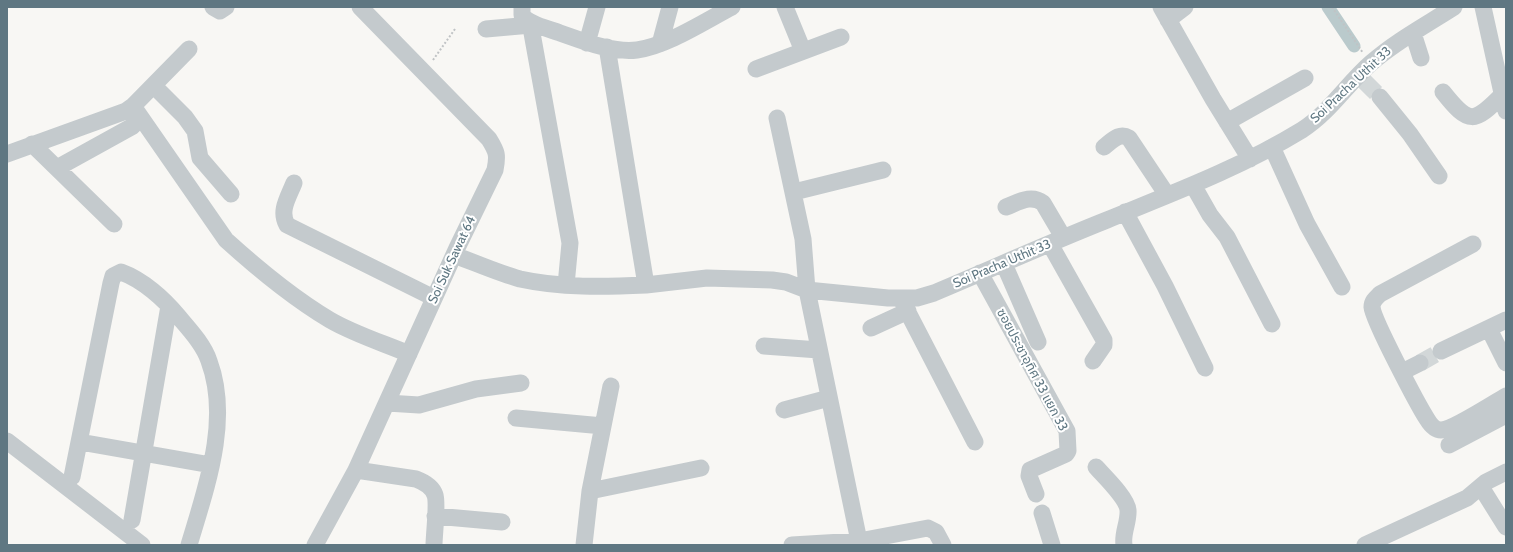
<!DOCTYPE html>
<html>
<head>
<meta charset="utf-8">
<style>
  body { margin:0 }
  #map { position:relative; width:1513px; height:552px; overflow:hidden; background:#f8f7f4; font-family:Cabin,sans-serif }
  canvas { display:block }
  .frame { position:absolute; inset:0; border:8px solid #5f7782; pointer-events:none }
</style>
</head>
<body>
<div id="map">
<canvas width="1513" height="552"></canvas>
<div class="frame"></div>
</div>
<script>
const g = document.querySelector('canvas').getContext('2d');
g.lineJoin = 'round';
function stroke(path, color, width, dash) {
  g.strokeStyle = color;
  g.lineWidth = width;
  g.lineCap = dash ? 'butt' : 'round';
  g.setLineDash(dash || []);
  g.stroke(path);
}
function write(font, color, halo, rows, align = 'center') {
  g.font = font + ' Cabin,"Noto Sans Thai",sans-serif';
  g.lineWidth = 4;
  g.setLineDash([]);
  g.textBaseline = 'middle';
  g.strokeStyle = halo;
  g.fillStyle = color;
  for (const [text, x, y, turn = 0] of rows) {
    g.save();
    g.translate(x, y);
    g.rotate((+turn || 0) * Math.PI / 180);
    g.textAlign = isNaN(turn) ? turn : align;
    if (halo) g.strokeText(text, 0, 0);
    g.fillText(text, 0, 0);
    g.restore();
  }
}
const canal = new Path2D(`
  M1328,7l26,39`);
const minorTunnel = new Path2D(`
  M1364,81l16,16
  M1420,363l21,-12`);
const path = new Path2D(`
  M1332,7l31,46
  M433,60l22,-31`);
const minor = new Path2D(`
  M213,7l7,4 6,-4
  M522,7v8c7,10 26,13 38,18 23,8 52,20 77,17 30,-4 68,-29 95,-43
  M785,7l18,44
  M1161,7l52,92 37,60
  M1483,7l23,104
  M1168,20l17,-13
  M530,22l40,221 -4,42
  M486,29l45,-4
  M1413,33l8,25
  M587,43l10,-36
  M660,44l10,-37
  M756,69l85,-32
  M154,86l31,31 10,14 5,27 31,36
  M1443,92c26,33 31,32 60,2
  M1380,97l30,37 29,42
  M133,106l93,134c32,29 67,58 104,80 24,14 53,23 79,34
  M777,118l26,121 4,51 52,251 -67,4
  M1227,122l78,-44
  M32,144l82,80
  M1104,147c8,-6 15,-15 25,-9l38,57
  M1272,147l35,77 35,63
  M7,154l119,-43 7,-5 56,-57
  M57,168l76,-42
  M294,183c-6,15 -15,28 -7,42l147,73
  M1193,185l17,30 17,22 45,87
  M794,192l89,-22
  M1006,207c13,-5 25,-13 37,-4l20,34
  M1125,212l40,74 40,82
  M1050,244l54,96v5l-11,16
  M1473,244l-93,50c-4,4 -8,7 -8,13 1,13 46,98 55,112 3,5 8,11 14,11 11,0 53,-27 65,-34
  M454,255c22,8 44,18 66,24 41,9 84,8 126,6l-39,-238
  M1004,264l34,78
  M980,273l87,158 1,20 -2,3 -36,16 -1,6 7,18
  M646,285l61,-7 65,2 14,2 21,8 81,8h29l17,-5c57,-24 115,-50 173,-73 66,-27 133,-52 195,-90 28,-18 45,-46 69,-67 25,-22 55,-38 83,-56
  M901,299l74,143
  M871,328l37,-17
  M1489,329l17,34
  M764,346l55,4
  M1441,351l65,-31
  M1402,372l18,-9
  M387,403l32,2 57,-16 45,-6
  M784,410l45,-12
  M516,418l87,8
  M7,441l135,104
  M80,442l131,23
  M1449,445l57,-30
  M1096,467c9,10 31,31 32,43 1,12 -6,23 -4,35
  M356,470l60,9c8,3 16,7 19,16 3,8 -1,40 -1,50
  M72,477l39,-194 2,-7 8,-4c22,8 43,27 57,44 11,13 26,29 31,45 22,59 -3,127 -20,184
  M1481,487l25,40
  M590,491l111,-23
  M1042,513l10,32
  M435,516l67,6
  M132,520l37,-214
  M859,541l69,-13 8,4 7,13
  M315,545l41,-75 101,-222 38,-78c3,-15 2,-18 -6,-31l-129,-132
  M584,545l6,-54 21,-105
  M1365,545l102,-47 19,-16 20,-10`);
const streetNames = [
  ["Soi Pracha Uthit 33",1351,85,-43],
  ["Soi Suk Sawat 64",452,260,-65],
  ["Soi Pracha Uthit 33",1002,264,-23],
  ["ซอยประชาอุทิศ 33 แยก 33",1032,370,62]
];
stroke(canal, '#bacacc', 13);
stroke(minorTunnel, '#d2d7d8', 17, [17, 8]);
stroke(path, '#c0c3c5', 2, [2, 2]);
stroke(minor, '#c4cacd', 17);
write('13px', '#5f7782', '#fff', streetNames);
</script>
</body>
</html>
